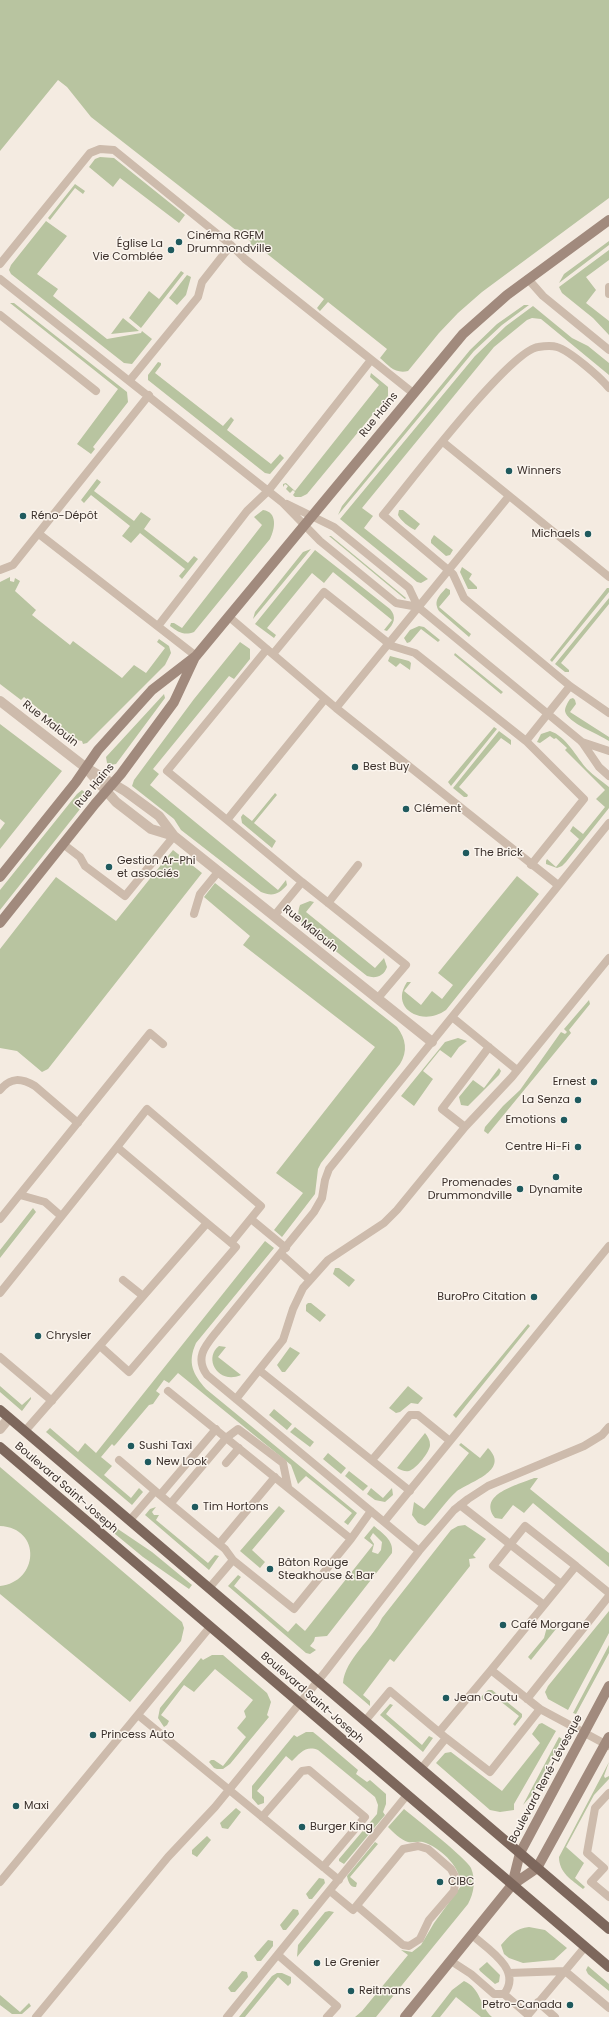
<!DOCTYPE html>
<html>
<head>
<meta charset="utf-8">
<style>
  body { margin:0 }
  canvas { display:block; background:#f4ebe1 }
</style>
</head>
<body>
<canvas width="609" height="2017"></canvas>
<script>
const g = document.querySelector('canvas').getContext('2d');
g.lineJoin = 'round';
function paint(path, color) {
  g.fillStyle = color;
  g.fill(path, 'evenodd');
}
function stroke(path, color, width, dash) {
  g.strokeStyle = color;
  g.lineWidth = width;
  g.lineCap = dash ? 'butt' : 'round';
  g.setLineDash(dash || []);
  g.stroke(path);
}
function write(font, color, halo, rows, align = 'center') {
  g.font = font + ' Poppins,sans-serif';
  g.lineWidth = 3;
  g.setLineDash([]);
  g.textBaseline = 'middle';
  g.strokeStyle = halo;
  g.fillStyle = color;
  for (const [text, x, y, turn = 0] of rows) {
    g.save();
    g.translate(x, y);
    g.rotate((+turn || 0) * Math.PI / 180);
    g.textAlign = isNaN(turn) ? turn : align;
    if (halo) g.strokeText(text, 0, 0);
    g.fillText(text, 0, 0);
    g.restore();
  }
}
const green = new Path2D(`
  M0,0h609v198l-127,94 -24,21 -19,20 -31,38c-13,3 -19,-5 -28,-13l7,-9 -59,-47 -8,9 -3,-3 7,-9 -68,-54 -7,9 -4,-3 6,-9 -160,-125 -24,-30 -9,-7 -58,71z
  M100,157l14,1 71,57 -6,8 -59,-45 -7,9 -24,-20 6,-8z
  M75,184l10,7 -2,3 -8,-6 -25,32 -2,-2z
  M46,221l21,15 -30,38 21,15 -5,7 54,43 34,-6 1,-2 10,8 -20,25 -8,-1 -113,-89 -2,-4 2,-5z
  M609,241v4l-50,38 5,-9z
  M609,250v10l-23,17 10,13 -10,13 23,18v14l-16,-17 -31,-25 -3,-6z
  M181,271l3,2 -43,55 -12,-10 20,-27 10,8z
  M187,275l4,2 -5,18 -9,10 -8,-7z
  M10,303h4l113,89 1,10 -35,45 2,2 -4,5 -14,-10 41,-55z
  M524,305h5l-27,20 -28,26 -136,164 4,-9 128,-156 27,-26z
  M533,306l39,32 16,8 21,17v12l-68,-56 -9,-1 -5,2 -33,27 -132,161 11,8 -9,12 64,51 -7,4 -4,-1 -77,-63 135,-163 31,-30z
  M123,318l16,13 -28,3z
  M158,362l3,1v2l-6,8 68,53 8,-9 3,3 -7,10 44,34 9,-10 4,4 -14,16 -5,-1 -117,-93v-5z
  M371,373l17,14v9l-81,98 -6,3h-6l-2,-2 2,-3 -2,-2 -3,3 -4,-4 2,-3 -3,-2 -2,3v-3l3,-1 9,8 84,-106 -9,-8z
  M97,479l4,3 -7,9 40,30 7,-9 10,7 -7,10 44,34 6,-7 4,3 -16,20 -3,-3 6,-7 -45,-36 -9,10 -9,-7 8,-10 -39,-31 -7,8 -3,-3z
  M263,510c15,2 12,19 7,29l-76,93c-10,4 -16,0 -24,-6l1,-3h3l8,5 80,-103 -8,-8z
  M399,510h4l17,14 -5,6c-6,-3 -14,-9 -17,-15z
  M434,535l19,15 -3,5 -4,1 -15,-13v-3z
  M329,536h2l75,62 -1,1z
  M311,549l-58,70 2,-7 48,-60z
  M315,550l75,59c7,8 4,15 -3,22l-3,-1 8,-10 -59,-48 -9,11 -12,-10 -45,55 9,7 -2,3 -19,-14z
  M462,567l10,7 -3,5 8,8v2h-9l-8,-17z
  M10,577v4l4,1 1,-4 5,3 -5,10 21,19 -4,5 38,30 3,-4 49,37 12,-13 12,8 19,-25 -8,-6 2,-3 10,7 2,7 -6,12 -78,78 -4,1 -1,-3 -5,-1 -53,-43 -3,3 -21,-16v-102z
  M446,588l4,2v4l-11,13 32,27 -2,3 -30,-26c-6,-10 0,-15 7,-23z
  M607,588h2v4l-57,70 -2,-2z
  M609,598v6l-48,59 8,7v2h-4l-10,-8z
  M419,626l5,1 16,13 -2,2 -17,-13 -11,13 -3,1 -3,-5 6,-8z
  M240,642l10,7v10l-16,20 -5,-3 -76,93 6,5 -9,11 128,105 8,-10 1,5c-8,9 -14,12 -26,7l-80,-62 -7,-11 -42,-33 2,-6 60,-81z
  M455,653l48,39 -2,2 -47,-39z
  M390,656l19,5 2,2 -1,7 -10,-7 -4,4 -8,-6z
  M164,694l1,4 -49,66 -6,1 -3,-2 -1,-6z
  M573,698l2,2 1,4 -6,8 39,25v4c-10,-7 -42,-18 -44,-30 0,-4 3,-9 5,-12z
  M0,724l62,47 -62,78v-19l5,-7 -5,-4z
  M494,727l3,2 -46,57 -3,-4z
  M499,731l12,9v5l-10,-7 -42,49 9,8 -1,2h-3l-11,-9z
  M550,731c16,5 27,27 37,38 7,7 15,12 22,18v21l-43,54 -4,4 -5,2 -11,-4v-3l1,-2 9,8 23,-28 -9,-8 3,-5 10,8 22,-27 -9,-8 9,-9 -40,-40 2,-2 -11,-10 -2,1 -4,-3 -10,7 -3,-1 4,-8z
  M82,790l6,5v4l-88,111v-20l77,-96z
  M275,793l2,2 -23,28 22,18 -4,7 -30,-25 -1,-6 2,-3 9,7z
  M173,850l29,23 -154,196 -6,3 -25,-21 -17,-3v-99l56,-72 60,44z
  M517,876l22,18 -93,116c-23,17 -57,-1 -39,-28h4l-7,9 17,14 11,-14 10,8 11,-14 -15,-12z
  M215,883l182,144c9,12 11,24 3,37l-79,99 -3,6 -3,25 -33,43 -8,-7 29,-37 -27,-20 99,-126 -132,-102 7,-9 -46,-39z
  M310,901l4,1 -8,10 69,56 9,-10 3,9c-3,9 -11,12 -20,9l-63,-50c-6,-7 -7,-13 -4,-21z
  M589,1000l1,4 -21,26 2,3 -83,101 -4,-3 1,-4 18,-21 17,-16 41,-58 4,2 2,-2 -3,-3z
  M458,1038l9,3 -8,6 -8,11 -11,-8 -17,21 10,8 -19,27 -13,-10 44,-54z
  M499,1068l2,3 -2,4 -31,31 -7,-1 -2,-8 14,-17 11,8z
  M33,1208l3,4 -36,46v-8z
  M265,1241l9,7 -78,95c-9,20 -3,31 10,46l151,124 -9,12 -4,-3 8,-9 -46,-37 -8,8 -7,-19 -113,-92 -9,10 -5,-3 -8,11 4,3 -7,10 -4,1 -33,39 -2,2 -2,-2 -11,13 11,9 -8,9 27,23 8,-10 4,4 -11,13 -86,-73 4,-4 28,24 7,-9 11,10z
  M335,1268h4l16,12 -6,7 -16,-13z
  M308,1303h3l15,12 -6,7 -14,-11v-6z
  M528,1324l2,2 -74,92 -3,-3z
  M219,1346l7,1 -8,10 23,18c-23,10 -38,-17 -22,-29z
  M290,1347l10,6 -15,19h-3l-5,-7z
  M0,1386l22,19 9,-8v2l-9,12 -22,-19z
  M408,1386l15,12 -5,6 -7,-1 -11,9 -4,1 -7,-5z
  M274,1409l18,15 -5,6 -18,-15z
  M295,1427l19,15 -4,5 -20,-15z
  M425,1433c3,4 5,7 5,12 0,7 -14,24 -21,26 -4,1 -8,-1 -12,-3z
  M461,1443l19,15 8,-10c23,23 -20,34 -32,44 -10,9 -18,21 -27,31l-4,3 -7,-3 -6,-8 2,-13 10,7 45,-56 -10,-8z
  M328,1453l18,15 -5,6 -18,-15z
  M0,1467l182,155 2,6 -3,13 -51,61 -130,-108v-8c39,-4 42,-58 0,-60z
  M349,1471l19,15 -5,5 -18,-15z
  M534,1478h4l-8,11 79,64v14l-76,-64 -9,10 -11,-8 -11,14 -7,-1c-18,-24 23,-33 39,-40z
  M371,1488l12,10 9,-10 1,7 -8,7 -10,-2 -8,-6z
  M279,1506l6,5 -33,39 13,12 -5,6 -20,-17z
  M156,1507l-4,5 2,3h5l-3,5 52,43 7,-8 4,1 -10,14 -64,-55 5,-6z
  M112,1525l40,27 40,33 -3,4 -46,-32 -34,-28z
  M465,1525l21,14 -13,16 3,3 -7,1 1,7 -76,96 -4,-3 -27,36 7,6v5l-27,-23c2,-24 29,-43 39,-65l69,-88 7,-4z
  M374,1526c8,7 20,14 18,27l-65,83 -12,1 -1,4 -4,5 6,4 -6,4 -4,-1 -78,-67 10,-11 3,2 -7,9 54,46 8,-9 9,8 68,-86 -9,-7zM373,1533l9,9 -1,8 -3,4 -6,-2 2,-8 -4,-6z
  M609,1611v22l-41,77 -20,-11 -3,-7 3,-6z
  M548,1623l8,6 -25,31 -3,-3 16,-19z
  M609,1645v8l-33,61 -3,-1z
  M212,1655h11l44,38 4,9 -4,13 2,2 -39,47 -7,5h-6l-3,-1 -5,-6 2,-2h3l9,6 23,-29 -9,-9 9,-11 -2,-6 9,-11 -38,-31 -21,23 -10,-7 -23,30 8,6 -2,4 -3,2 -6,-9 2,-10 41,-50 2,2z
  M488,1690h4l30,24v3l-7,9 -2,-2 6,-8 -29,-23 -7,7 -3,-2z
  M390,1704l3,1 -7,9 36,31 7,-9 4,2 -10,14 -43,-37z
  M542,1723l14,8 -42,73v6l-14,2 -10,-2 -54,-47 9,-10 6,-1 51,39 38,-48 -8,-9 7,-10z
  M306,1732h7l5,4 40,34 -2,4 11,8 3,-2 16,14v10l-3,8 2,3 -41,49 -5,-3v-2l38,-45 1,-9 -3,-8 -57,-47c-12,-5 -18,3 -26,11l-6,-5 -29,35 7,6v6l-6,2 -6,-7v-12l42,-51 3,2z
  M559,1737l3,2 -31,57 -8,9z
  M609,1762l-5,14 1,2 4,-2v3l-15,16 -28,52 18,16 -9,15 10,9 -2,2c-11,-9 -24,-16 -24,-32z
  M236,1808l5,4 -13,17 -6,-1 -2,-5z
  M404,1809c12,10 62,49 67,59 5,12 3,25 -3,36l-92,113h-21l7,-6 46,-56 -7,-5 11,2 9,-7 13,-22 27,-37c0,-18 -18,-36 -35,-43 -6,-3 -12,0 -18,-1 -7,-2 -15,-10 -20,-15z
  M207,1836l4,4 -14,17 -5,-3v-4z
  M375,1842l3,2 -28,33 7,6 -1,4c-6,1 -8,-6 -9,-11z
  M319,1878l5,1 1,4 -13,16h-3l-3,-5z
  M293,1909l5,1 1,4 -13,16h-3l-3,-5z
  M329,1911l5,1 -37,45 1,-12 27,-33z
  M529,1927l16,3 22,18 -13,12 -31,3 -14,-5 -5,-4 -3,-9c8,-9 15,-17 28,-18z
  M268,1940l5,1v5l-12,15h-4l-3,-5z
  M487,1962l13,13 -1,7 -4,2 -15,-13 -1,-2z
  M588,1966l21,18v7l-21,-17 -2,-4z
  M242,1971l5,1 1,5 -13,15h-4l-3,-4z
  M277,1973h5l9,4v6l-3,3 -10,-9 -33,40h-6l33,-41z
  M464,1981c17,7 16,26 28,36h-11l-25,-20 -16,20h-9l21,-27z
  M0,1995l20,17 9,-9 2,3 -9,8h-10l-12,-9z`);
const lane = new Path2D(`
  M0,264l90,-111 10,-4 14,1 117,95 14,14 168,134
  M0,279l282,223 38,39 76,62 22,4
  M528,279l15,17 66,54
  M609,287v7
  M0,315l96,76
  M130,380l68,-83 4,-15 29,-37
  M609,388c-9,-11 -39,-37 -52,-41 -6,-2 -13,-1 -19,0 -29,4 -130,138 -155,168l70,59 11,24 106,88 39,27
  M443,442l166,135
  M287,504l47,23 75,61 9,19 164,135 17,25 10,9
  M39,534l157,122
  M0,570l13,-5 136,-170
  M228,616l108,92 222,177
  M158,626l89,-115 21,-20 103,-131
  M273,654l51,-62 68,54 23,7 111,88 58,58 -53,66
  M336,708l173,-212
  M526,741l44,-55
  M582,742l27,9
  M227,820l-60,-49 100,-122
  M63,844l17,13 5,9 40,30 49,-60
  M302,882l-75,-62 98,-121
  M328,903l30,-38
  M194,914l6,-20 18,-22
  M274,916l28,-34 104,83 -28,33
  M452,1017l65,53
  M0,1090c11,-13 21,-12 35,-4l43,37
  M465,1127l-23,-18 47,-62
  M117,1147l30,-38 114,97 -30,37
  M20,1195l25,7 16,14
  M0,1219l150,-186 13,11
  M251,1219l35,29
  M281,1254l29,26
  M123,1280l20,16
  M0,1293l117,-146 90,76
  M0,1357l52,44
  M259,1370l24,-30 10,-31 10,-21 25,-28 56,-37 13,-13 68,-83 47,-50 97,-119
  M168,1391l183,148
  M236,1399l23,-29 151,121
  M216,1429l-56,66 65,54 8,11
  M25,1431l182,-208 29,24 -107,125 -29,-26
  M119,1460l41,35
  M372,1460l38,-45h8l32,26
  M226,1463l13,-15
  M171,1503l55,-65 12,-9 45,34 5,24
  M460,1505l101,79
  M130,1520l25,-29
  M384,1522l225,-276
  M219,1544l56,-67
  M419,1551l-212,-176c-13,-18 -1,-30 11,-45l96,-118 8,-14 3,-18 4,-11 280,-346
  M210,1587l23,-27 61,49 57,-70 20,-28
  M544,1605l-51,-39 32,-40 51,40
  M491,1670l85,-104 33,27
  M527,1699l82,-103
  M138,1715l201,165
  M365,1721l25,-30 56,47 -25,31
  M439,1732l52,-62 49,39
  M446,1738l44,34 50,-63 69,37
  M609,1793l-14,15 -8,45 17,15 -13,14 18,15
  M262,1817l40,-46 7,-1 56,47 -42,50
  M0,1882l210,-255
  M330,1891l23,19 50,-61 15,-3 10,3 23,20 5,9 -2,13 -25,29 -9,19 -11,7 -6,-1 -46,-39
  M278,1955l59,51 -10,11
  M451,1961l20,13 23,20h10c19,-24 -16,-45 -32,-59
  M509,1973l56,-2 20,-24
  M504,1994l24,21 37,-44 44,37
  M538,2002l17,15
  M36,2017l132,-160 47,-50 111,-136 93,-120 35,-41 14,-11 20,-13 96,-40 18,-11 7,-8
  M227,2017l180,-222`);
const street = new Path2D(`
  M0,701l85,66 31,35 35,27 23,7
  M85,767l40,24 34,25 15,20 258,206
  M0,1429l9,-11`);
const secondary = new Path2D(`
  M0,877l76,-95 22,-32 54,-60 44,-34 267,-322 44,-39 102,-75
  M0,923l95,-119 26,-30 53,-72 21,-45
  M512,1885l8,-32 89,-167
  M405,2017l107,-132 25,-17 72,-131`);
const primary = new Path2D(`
  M0,1410l609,519
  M0,1447l609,520`);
const markers = [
  [179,242,4,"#1f5a5e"],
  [171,250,4,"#1f5a5e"],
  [509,471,4,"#1f5a5e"],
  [23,516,4,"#1f5a5e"],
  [588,534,4,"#1f5a5e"],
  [355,767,4,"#1f5a5e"],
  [406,809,4,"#1f5a5e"],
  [466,853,4,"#1f5a5e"],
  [109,867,4,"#1f5a5e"],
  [594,1082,4,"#1f5a5e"],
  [578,1100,4,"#1f5a5e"],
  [564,1120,4,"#1f5a5e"],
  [578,1147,4,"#1f5a5e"],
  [556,1177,4,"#1f5a5e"],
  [520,1189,4,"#1f5a5e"],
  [534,1297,4,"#1f5a5e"],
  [38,1336,4,"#1f5a5e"],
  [131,1446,4,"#1f5a5e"],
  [148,1462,4,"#1f5a5e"],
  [195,1507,4,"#1f5a5e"],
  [270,1569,4,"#1f5a5e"],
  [503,1625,4,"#1f5a5e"],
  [446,1698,4,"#1f5a5e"],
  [93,1735,4,"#1f5a5e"],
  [16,1806,4,"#1f5a5e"],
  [302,1827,4,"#1f5a5e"],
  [440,1882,4,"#1f5a5e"],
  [317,1963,4,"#1f5a5e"],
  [351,1991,4,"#1f5a5e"],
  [570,2005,4,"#1f5a5e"]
];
const poiNames = [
  ["Cinéma RGFM",187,236],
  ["Drummondville",187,249],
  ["Église La",163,244,"right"],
  ["Vie Comblée",163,257,"right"],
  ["Winners",517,471],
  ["Réno-Dépôt",31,516],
  ["Michaels",580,534,"right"],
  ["Best Buy",363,767],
  ["Clément",414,809],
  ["The Brick",474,853],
  ["Gestion Ar-Phi",117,861],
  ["et associés",117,874],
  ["Ernest",586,1082,"right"],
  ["La Senza",570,1100,"right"],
  ["Emotions",556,1120,"right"],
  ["Centre Hi-Fi",570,1147,"right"],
  ["Promenades",512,1183,"right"],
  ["Drummondville",512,1196,"right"],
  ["Dynamite",556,1190,"center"],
  ["BuroPro Citation",526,1297,"right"],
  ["Chrysler",46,1336],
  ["Sushi Taxi",139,1446],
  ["New Look",156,1462],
  ["Tim Hortons",203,1507],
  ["Bâton Rouge",278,1563],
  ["Steakhouse & Bar",278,1576],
  ["Café Morgane",511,1625],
  ["Jean Coutu",454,1698],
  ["Princess Auto",101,1735],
  ["Maxi",24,1806],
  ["Burger King",310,1827],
  ["CIBC",448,1882],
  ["Le Grenier",325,1963],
  ["Reitmans",359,1991],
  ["Petro-Canada",562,2005,"right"]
];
const streetNames = [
  ["Rue Hains",379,415,-51],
  ["Rue Malouin",50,724,38],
  ["Rue Hains",95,786,-50],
  ["Rue Malouin",310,929,39],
  ["Boulevard Saint-Joseph",66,1488,41],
  ["Boulevard Saint-Joseph",312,1698,41],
  ["Boulevard René-Lévesque",546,1779,-62]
];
paint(green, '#b8c4a0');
stroke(lane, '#cdbbac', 8);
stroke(street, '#cdbbac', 10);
stroke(secondary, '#a18a7d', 10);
stroke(primary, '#7d675c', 10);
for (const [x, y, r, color] of markers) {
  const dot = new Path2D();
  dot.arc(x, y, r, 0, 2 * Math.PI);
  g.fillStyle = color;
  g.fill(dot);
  stroke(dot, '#fbf5ee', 1.5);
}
write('11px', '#3b302b', '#fbf5ee', poiNames, 'left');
write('11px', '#3b302b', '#fbf5ee', streetNames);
</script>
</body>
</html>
